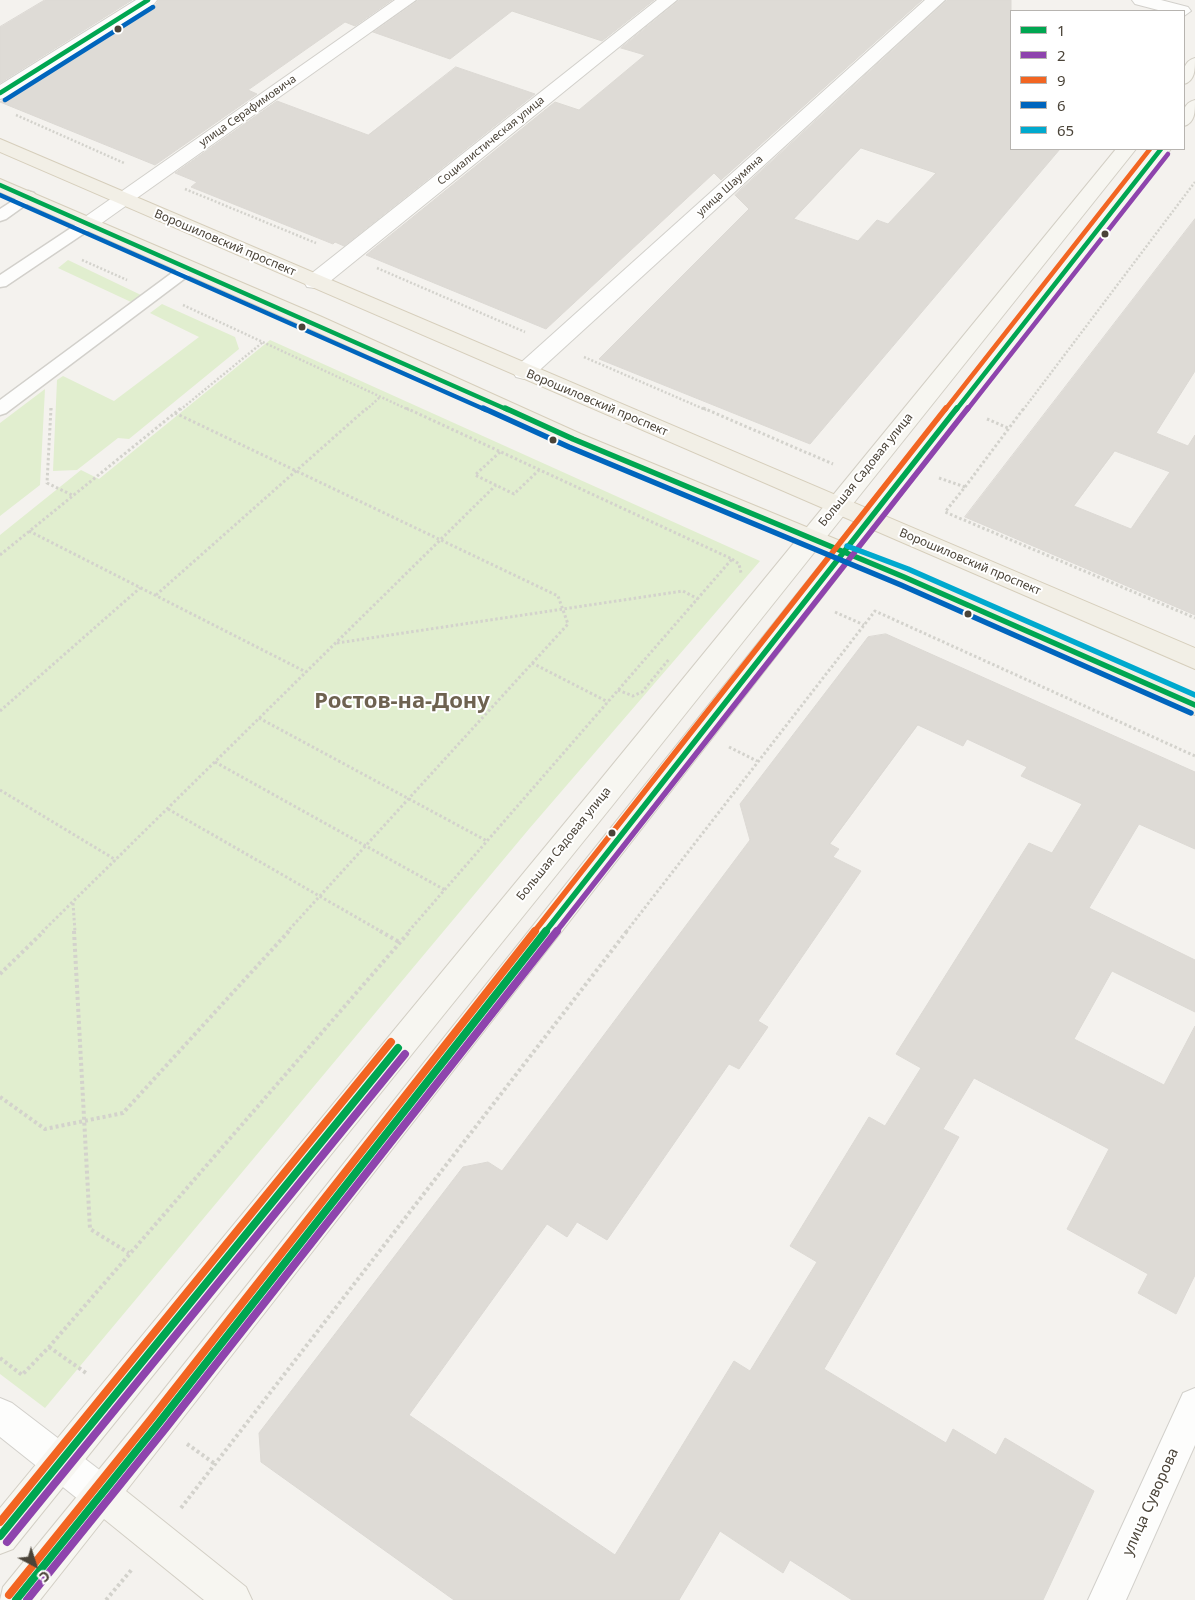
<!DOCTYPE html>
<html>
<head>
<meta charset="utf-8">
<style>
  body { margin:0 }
  #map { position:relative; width:1195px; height:1600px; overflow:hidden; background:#f4f2ee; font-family:"Noto Sans",sans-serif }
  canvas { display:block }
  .legend { position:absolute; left:1010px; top:10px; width:175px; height:140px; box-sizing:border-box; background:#fff; border:1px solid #b7b4b0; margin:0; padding:6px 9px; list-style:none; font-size:15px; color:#4b4439 }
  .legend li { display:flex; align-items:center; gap:10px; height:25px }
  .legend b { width:25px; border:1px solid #b7b4b0 }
  .north { position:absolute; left:10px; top:1540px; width:50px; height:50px; -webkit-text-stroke:4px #fff; paint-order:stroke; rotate:140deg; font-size:14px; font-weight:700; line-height:20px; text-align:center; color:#4b4439 }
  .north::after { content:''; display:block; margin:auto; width:18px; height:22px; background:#4b4439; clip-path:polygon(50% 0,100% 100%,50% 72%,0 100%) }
</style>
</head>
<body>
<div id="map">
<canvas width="1195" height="1600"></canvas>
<ul class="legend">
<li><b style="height:6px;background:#00a651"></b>1</li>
<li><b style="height:6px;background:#8e44ad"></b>2</li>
<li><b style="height:6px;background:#f26522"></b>9</li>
<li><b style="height:6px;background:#0065bd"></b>6</li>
<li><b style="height:6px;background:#00a9ce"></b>65</li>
</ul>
<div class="north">С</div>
</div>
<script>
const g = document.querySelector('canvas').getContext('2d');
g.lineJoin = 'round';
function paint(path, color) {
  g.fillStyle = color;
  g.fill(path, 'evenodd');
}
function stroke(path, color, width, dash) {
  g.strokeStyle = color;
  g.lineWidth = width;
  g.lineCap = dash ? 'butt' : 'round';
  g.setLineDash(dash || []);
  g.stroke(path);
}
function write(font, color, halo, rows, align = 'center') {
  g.font = font + ' "Noto Sans",sans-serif';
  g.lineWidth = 4;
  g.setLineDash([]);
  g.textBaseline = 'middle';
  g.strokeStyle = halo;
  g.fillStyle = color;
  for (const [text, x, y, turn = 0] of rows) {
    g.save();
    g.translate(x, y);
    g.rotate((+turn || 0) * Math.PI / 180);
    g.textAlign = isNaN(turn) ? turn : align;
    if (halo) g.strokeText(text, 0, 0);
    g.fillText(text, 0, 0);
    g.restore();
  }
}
const green = new Path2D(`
  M68,260l73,35 -10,7 -73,-34z
  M162,304l73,33 4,12 -110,90 -11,-1 -41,32 -24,1 4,-91 6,-4 51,25 85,-64 -49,-24z
  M270,340l490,221 -231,268 -484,579 -45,-34v-839l81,-65 18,9z
  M45,389l-5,96 -40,31v-93z`);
const building = new Path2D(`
  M45,0h87l-132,83v-56z
  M159,0h233l-37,26 -10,-4 -97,68 9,4 -102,71 -155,-63 155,-96z
  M418,0h236l-52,41 -90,-30 -62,48 -77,-27z
  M679,0h243l-201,180 -7,-7 -168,156 -180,-74 189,-153 24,8 66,-55 -24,-7z
  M947,0h64v149h49l-250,295 -211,-85 150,-150 -14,-14zM861,148l75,25 -48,51 -11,-4 -19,21 -64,-22z
  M456,67l79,27 -191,152 -9,-4 -2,2 -142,-57 6,-5 -22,-9 102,-72 91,34z
  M1195,219v152l-39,62 32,13 7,-11v180l-230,-98zM1115,451l55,21 -39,57 -57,-23z
  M886,634l309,138v77l-56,-25 -50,84 106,52v52l-83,-41 -38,68 90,46 31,-59v249l-19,39 -38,-21 10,-19 -81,-45 42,-80 -135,-71 -31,51 16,8 -135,232 122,74 7,-14 43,26 9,-17 89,53 -51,109h-191l-62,-40 -7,13 -63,-42 -41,69h-225l-193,-138 -2,-29 204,-266 25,-5 14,9 248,-331 -10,-36 128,-167zM918,725l45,21 4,-7 60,28 -6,9 61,28 -30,49 -23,-10 -133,211 25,14 -36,58 -16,-9 -79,129 27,16 -67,109 -16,-10 -119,194 -206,-140 138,-191 20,13 10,-15 30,18 122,-176 10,5 29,-42 -10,-6 103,-150 -28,-14 6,-8 -9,-5z`);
const pathFar2 = new Path2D(`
  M16,115l108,48
  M185,189l131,54
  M82,260l45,20
  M377,268l148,64
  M183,305l226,105
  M584,357l122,53
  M51,410v-4
  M180,410l83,-68
  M366,410l14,-13
  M1023,410l172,-228`);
const pathFar1 = new Path2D(`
  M51,408l-4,75 27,13
  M406,408l326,151 -324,373
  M703,408l130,56
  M175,413l383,183 10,28 -281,308
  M987,419l23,10
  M500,452l-25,23 39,19 25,-24
  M939,478l26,9 -20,25 250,106
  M965,487l59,-79
  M29,531l277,141
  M0,555l181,-147
  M732,559l7,5 2,9
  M156,595l211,-187
  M835,612l29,13
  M337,643l346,-52 15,8
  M532,663l76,39
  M618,690l15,6 9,-4 28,-34
  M0,711l140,-123
  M259,718l228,123
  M729,747l28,14
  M215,762l230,128
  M0,790l116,70
  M168,809l214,123
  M73,903l2,29
  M42,932l454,-447
  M626,932l249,-321 320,145`);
const path = new Path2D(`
  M74,931l16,298 39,24
  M380,931l19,11
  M0,974l44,-43
  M0,1097l45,32 78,-16 166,-182
  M49,1347l37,26
  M0,1358l22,17 27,-28 361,-416
  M187,1444l28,20
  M181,1508l446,-577
  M106,1600l27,-32`);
const service = new Path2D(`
  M28,191l6,2 2,3 -2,3 -28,20 -6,2v-12z
  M89,218l6,2 2,3 -2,3 -89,60 -6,1v-12l83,-55z
  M190,262l8,5 -2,3 -190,143 -6,2v-15l184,-136z`);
const minor = new Path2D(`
  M925,0h20l-413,377 -8,2 -8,-2 -3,-5 3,-5z`);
const tertiary = new Path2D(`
  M136,0h21l-3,4 -147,93 -7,2v-14z
  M395,0h21l-320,227 -7,2 -7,-2 -3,-4 3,-4z
  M657,0h20l-354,287 -8,1 -8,-1 -3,-5 3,-5z
  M1132,0h29l27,7 3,4 -7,5v-5h-22l-27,-7z
  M1195,1388v57l-69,155h-38l95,-207z
  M0,1398l12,5 102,78 5,13 -5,13 -13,5 -13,-5 -88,-70z`);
const secondary = new Path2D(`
  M1195,58c0,12 0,23 -11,26 0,-12 -2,-22 11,-26z
  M1195,100c0,12 0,23 -11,26 0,-12 -3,-22 11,-26z
  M1116,149h20l-524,657 -599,743 -13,5v-46l592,-718z
  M1151,149h20l-1045,1342 120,96 6,13h-48l-100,-81 -64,81h-40l3,-13 143,-175z`);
const primary = new Path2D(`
  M0,139l1195,509v21l-1195,-517z
  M0,179l322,138 259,117 332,137 282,123v21l-300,-132 -330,-139 -259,-117 -306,-135z`);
const bus1Far2 = new Path2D(`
  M0,93l148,-93
  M0,185l508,225
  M956,410l205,-261`);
const bus1Far1 = new Path2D(`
  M505,408l68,31 331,138 291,128
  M545,932l412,-524`);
const bus1 = new Path2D(`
  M0,1536l398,-488
  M16,1600l142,-176 388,-493`);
const bus2Far2 = new Path2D(`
  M967,410l201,-256`);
const bus2Far1 = new Path2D(`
  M556,932l412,-524`);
const bus2 = new Path2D(`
  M7,1542l398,-488
  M27,1600l138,-171 392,-498`);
const bus3Far2 = new Path2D(`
  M945,410l205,-261`);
const bus3Far1 = new Path2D(`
  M534,932l412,-524`);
const bus3 = new Path2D(`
  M0,1522l391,-480
  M9,1595l142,-176 384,-488`);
const bus4Far1 = new Path2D(`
  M5,100l148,-93
  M0,195l486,215`);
const bus4 = new Path2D(`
  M483,408l86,39 332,138 290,128`);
const bus5 = new Path2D(`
  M847,546l61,23 287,126`);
const markers = [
  [118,29,4.5,"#4b4439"],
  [1105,234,4.5,"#4b4439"],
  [302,327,4.5,"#4b4439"],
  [553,440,4.5,"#4b4439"],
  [968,614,4.5,"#4b4439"],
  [612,833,4.5,"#4b4439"]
];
const farStreetnames = [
  ["улица Серафимовича",248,111,-35],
  ["Социалистическая улица",491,141,-39],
  ["улица Шаумяна",730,186,-42]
];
const streetNames = [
  ["Ворошиловский проспект",225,243,23],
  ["Ворошиловский проспект",597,403,23],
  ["Большая Садовая улица",866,470,-51],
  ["Ворошиловский проспект",970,562,23],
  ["Большая Садовая улица",564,844,-51]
];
const nearStreetnames = [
  ["улица Суворова",1151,1502,-66]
];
const townNames = [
  ["Ростов-на-Дону",402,702]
];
paint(green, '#e1eecf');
paint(building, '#dedbd6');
stroke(building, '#dcd9d4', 1);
stroke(service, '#d2d0cb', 3);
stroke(minor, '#d2d0cb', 2);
stroke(tertiary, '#d2d0cb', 2);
stroke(secondary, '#d3cfc5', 2);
stroke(primary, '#d6cebb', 2);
stroke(pathFar2, '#d3d2cc', 2.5, [2, 2]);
stroke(pathFar1, '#d3d2cc', 3, [2.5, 2.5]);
stroke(path, '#d3d2cc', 4, [3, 3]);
paint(service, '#fdfdfc');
paint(minor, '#fdfdfc');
paint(tertiary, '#fdfdfc');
paint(secondary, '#f7f6f1');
paint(primary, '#f2efe6');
stroke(bus1Far2, '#00a651', 4.5);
stroke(bus1Far1, '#00a651', 5.5);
stroke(bus1, '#00a651', 8);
stroke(bus2Far2, '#8e44ad', 4.5);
stroke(bus2Far1, '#8e44ad', 5.5);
stroke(bus2, '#8e44ad', 8);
stroke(bus3Far2, '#f26522', 4.5);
stroke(bus3Far1, '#f26522', 5.5);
stroke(bus3, '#f26522', 8);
stroke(bus4Far1, '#0065bd', 4.5);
stroke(bus4, '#0065bd', 5.5);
stroke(bus5, '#00a9ce', 5.5);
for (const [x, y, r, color] of markers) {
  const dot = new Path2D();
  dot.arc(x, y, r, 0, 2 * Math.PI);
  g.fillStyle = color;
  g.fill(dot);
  stroke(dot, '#fff', 2);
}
write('11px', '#4b4439', '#fff', farStreetnames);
write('12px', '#4b4439', '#fff', streetNames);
write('15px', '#4b4439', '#fff', nearStreetnames);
write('bold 22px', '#6e6250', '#fff', townNames);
</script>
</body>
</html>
